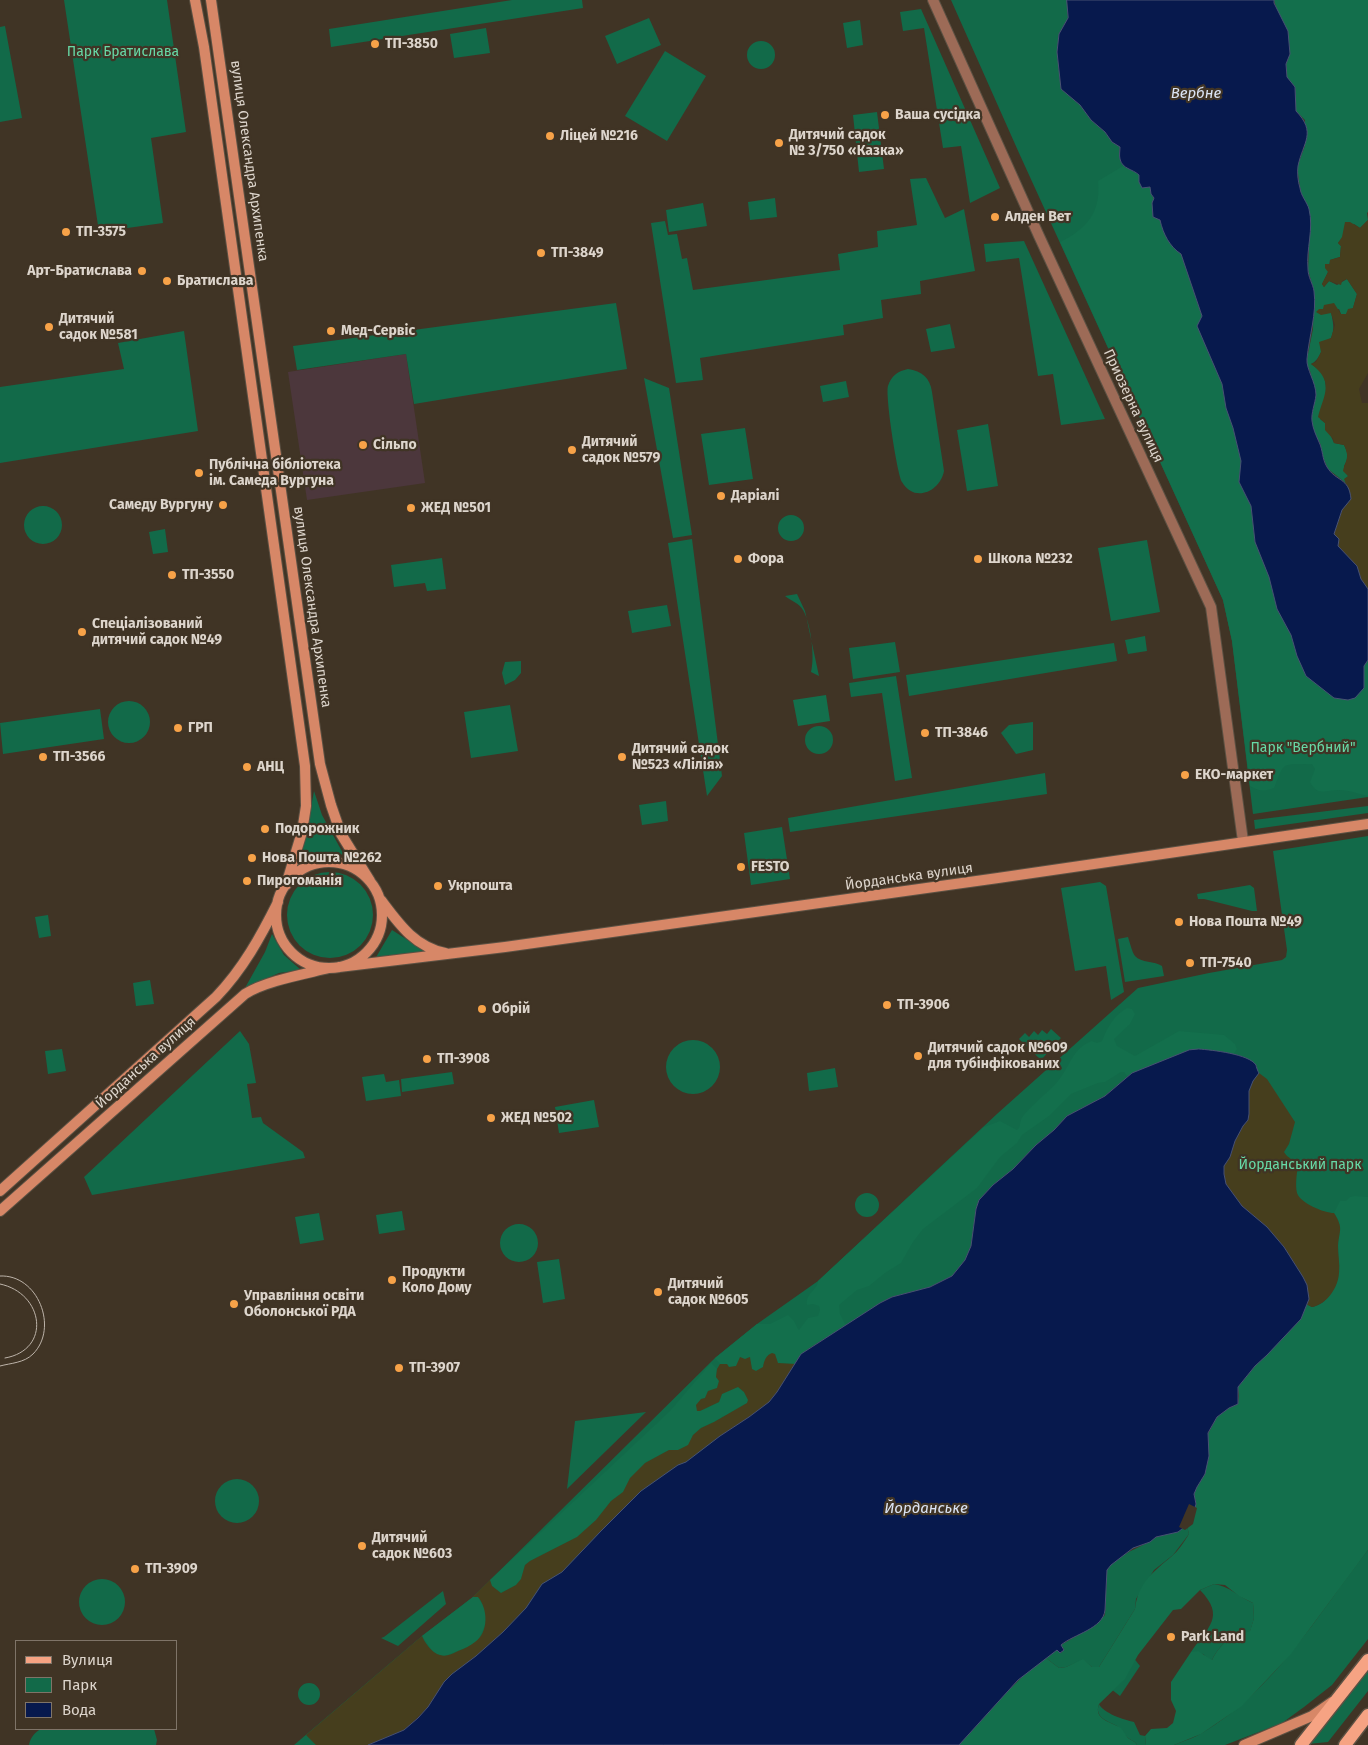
<!DOCTYPE html>
<html>
<head>
<meta charset="utf-8">
<style>
  body { margin:0 }
  #map { position:relative; width:1368px; height:1745px; overflow:hidden; background:#403425; font-family:"Fira Sans",sans-serif }
  canvas { display:block }
  .legend { position:absolute; left:15px; top:1640px; width:162px; height:90px; box-sizing:border-box; background:#403425; border:1px solid #7f7468; margin:0; padding:6px 9px; list-style:none; font-size:15px; color:#ddd5cc }
  .legend li { display:flex; align-items:center; gap:10px; height:25px }
  .legend b { width:25px; border:1px solid #7f7468 }
</style>
</head>
<body>
<div id="map">
<canvas width="1368" height="1745"></canvas>
<ul class="legend">
<li><b style="height:6px;background:#f6a383"></b>Вулиця</li>
<li><b style="height:14px;background:#126a49"></b>Парк</li>
<li><b style="height:14px;background:#07194d"></b>Вода</li>
</ul>
</div>
<script>
const g = document.querySelector('canvas').getContext('2d');
g.lineJoin = 'round';
function paint(path, color) {
  g.fillStyle = color;
  g.fill(path, 'evenodd');
}
function stroke(path, color, width, dash) {
  g.strokeStyle = color;
  g.lineWidth = width;
  g.lineCap = dash ? 'butt' : 'round';
  g.setLineDash(dash || []);
  g.stroke(path);
}
function write(font, color, halo, rows, align = 'center') {
  g.font = font + ' "Fira Sans",sans-serif';
  g.lineWidth = 4.5;
  g.setLineDash([]);
  g.textBaseline = 'middle';
  g.strokeStyle = halo;
  g.fillStyle = color;
  for (const [text, x, y, turn = 0] of rows) {
    g.save();
    g.translate(x, y);
    g.rotate((+turn || 0) * Math.PI / 180);
    g.textAlign = isNaN(turn) ? turn : align;
    if (halo) g.strokeText(text, 0, 0);
    g.fillText(text, 0, 0);
    g.restore();
  }
}
const commercial = new Path2D(`
  M406,354l19,129 -118,17 -19,-128z`);
const green = new Path2D(`
  M64,0h103l19,132 -35,6 12,85 -64,9z
  M512,0h70l1,8 -252,39 -2,-18z
  M951,0h116l1,18 -9,16 -2,18 4,37 19,16 11,15 14,12 7,10 8,5 -1,9 62,98 21,62 162,350 4,-6v137l-115,17 -21,-173 -9,-41 -204,-447z
  M921,9l79,179 -30,15 -9,-57 -18,2 -19,-120 -21,3 -3,-19z
  M649,18l12,27 -44,19 -12,-28z
  M860,20l3,25 -16,3 -4,-25z
  M5,26l17,92 -22,4v-95z
  M486,28l4,25 -36,5 -4,-24z
  M747 55a14 14 0 1 1 28 0a14 14 0 1 1-28 0Z
  M665,51l41,25 -39,65 -42,-25z
  M877,112l7,57 -25,3 -6,-57z
  M926,178l19,40 19,-9 11,62 -55,10 1,13 -40,6 2,18 -40,7 1,10 -144,23 3,22 -27,3 -25,-160 14,-2 3,14 9,-1 5,25 5,-1 6,32 147,-20 -2,-16 40,-7 -1,-16 40,-6 -7,-46z
  M775,198l2,19 -27,3 -2,-18z
  M703,203l4,23 -38,6 -3,-22z
  M1024,241l81,178 -44,6 -8,-51 -15,2 -19,-118 -33,4 -2,-18z
  M616,303l11,66 -213,35 -8,-50 -109,16 -4,-24z
  M950,324l5,24 -24,4 -5,-23z
  M184,331l14,100 -198,32v-76l124,-18 -6,-26z
  M908,369c14,2 22,9 24,23l12,79c-4,21 -30,32 -42,11 -5,-9 -17,-87 -14,-96 3,-10 10,-15 20,-17z
  M644,378l25,10 23,147 -19,3z
  M846,381l3,16 -26,5 -3,-16z
  M988,424l10,62 -31,5 -10,-61z
  M745,428l8,51 -44,6 -8,-51z
  M24 525a19 19 0 1 1 38 0a19 19 0 1 1-38 0Z
  M778 528a13 13 0 1 1 26 0a13 13 0 1 1-26 0Z
  M165,529l3,23 -15,2 -4,-22z
  M692,539l30,237 -15,20 -39,-253z
  M1147,540l13,72 -49,9 -13,-73z
  M442,558l4,31 -19,2 -2,-8 -31,4 -3,-22z
  M797,594l8,17 14,65 -8,-4c4,-15 0,-48 -8,-62 -4,-7 -12,-9 -18,-14z
  M667,605l4,21 -39,7 -4,-22z
  M1145,636l2,15 -19,3 -3,-14z
  M895,642l5,30 -47,7 -4,-31z
  M1114,643l3,18 -208,35 -3,-21z
  M521,661v12l-6,7 -10,5 -3,-12 3,-11z
  M896,676l16,102 -17,3 -13,-88 -31,4 -2,-14z
  M108 722a21 21 0 1 1 42 0a21 21 0 1 1-42 0Z
  M510,705l8,46 -47,7 -7,-46z
  M100,709l4,30 -101,15 -3,-31z
  M1033,722v28l-17,4 -15,-21 8,-8z
  M805 740a14 14 0 1 1 28 0a14 14 0 1 1-28 0Z
  M1045,773l2,21 -257,38 -2,-14z
  M314,791l8,24 22,40c-20,-4 -28,-4 -45,7l6,-22z
  M666,801l2,20 -26,4 -3,-20z
  M1368,806v7l-113,16 -1,-9z
  M782,827l8,52 -39,6 -7,-52z
  M1368,836v428l-59,35 -60,-185v-23l-7,-34 -25,-7 -56,11 -29,12 -27,23 -38,20 -13,14 -18,15 -23,24 -20,16 -14,15 -3,9 -5,37 -6,14 -13,16 -22,11 -38,10 -12,6 -38,26 -35,20 -87,87 -194,172 -23,24 -127,109 -8,4h-74l128,-109 51,-39 242,-239 42,-34 61,-43 180,-168 140,-125 71,-15 73,-13 4,-3 1,-7 -14,-99z
  M287 915a43 43 0 1 1 86 0a43 43 0 1 1-86 0Z
  M1100,882l6,4 18,106 -13,8 -5,-34 -31,5 -14,-83z
  M1250,885l4,3 3,23h-5l-48,-12h-6l-1,-5z
  M48,915l3,21 -12,2 -4,-21z
  M392,930l36,23 -53,6z
  M272,934l12,21 17,15 -22,3 -34,15 20,-36z
  M1128,937c2,6 4,15 7,19 6,7 20,5 27,10l2,10 -39,6 -7,-43z
  M150,980l4,24 -18,2 -3,-23z
  M1051,1029l10,9 -20,22 -22,-21 6,-6 4,4 5,-6 4,4 4,-5 5,4z
  M240,1031l9,13 7,39 -9,1 5,34 9,-1 2,6 40,29 2,6 -213,37 -8,-18z
  M666 1067a27 27 0 1 1 54 0a27 27 0 1 1-54 0Z
  M62,1049l4,22 -18,3 -3,-23z
  M835,1068l3,19 -29,4 -2,-18z
  M452,1072l2,12 -52,8 -1,-13z
  M384,1074l2,8 13,-2 2,16 -35,5 -4,-24z
  M594,1100l5,27 -40,6 -4,-26z
  M855 1205a12 12 0 1 1 24 0a12 12 0 1 1-24 0Z
  M402,1211l3,19 -26,4 -3,-19z
  M319,1213l5,27 -24,4 -5,-27z
  M500 1243a19 19 0 1 1 38 0a19 19 0 1 1-38 0Z
  M559,1259l6,40 -22,4 -6,-41z
  M646,1412l-79,77 8,-68z
  M215 1501a22 22 0 1 1 44 0a22 22 0 1 1-44 0Z
  M1187,1526l2,8 -16,21 -19,15 -18,29 -1,10 -36,58h-7l-9,-7 -17,7 -7,1 -13,-10 11,-8 4,3 3,-4 -3,-4 34,-20 10,-10 2,-45c11,-15 25,-19 40,-27 4,-2 7,-5 10,-6 12,-5 18,-3 30,-11z
  M1368,1550v89l-36,46 -28,22 -22,16 -57,22h-51c9,-4 20,-7 28,-12 73,-43 115,-118 166,-183z
  M79 1602a23 23 0 1 1 46 0a23 23 0 1 1-46 0Z
  M1214,1584c15,2 25,13 39,19l1,15 -4,14c-20,6 -28,9 -38,28h-2l-7,-6 -12,-2c17,-25 35,-35 9,-62z
  M443,1591l3,13 -48,42 -17,-8 3,-1z
  M1125,1647l15,19 -20,30 -18,-14z
  M1368,1667v24l-40,51 -20,2z
  M298 1694a11 11 0 1 1 22 0a11 11 0 1 1-22 0Z
  M1099,1704c4,9 25,16 35,18l6,13 5,1 1,9h-9c-2,-4 -5,-4 -9,-7 -4,-3 -7,-9 -11,-12 -9,-5 -23,-8 -18,-22z
  M41,1729h113l3,11 -1,5h-127c1,-7 6,-13 12,-16z`);
const forest = new Path2D(`
  M1274,0h94v212l-1,1 1,7 -8,8 -6,-4 -16,19 3,3 -1,11 -10,3 -2,12 -6,12 2,3 5,-6 8,4 10,-6 10,15 -4,14 -7,6h-5l-2,-5 -13,4 5,-1c2,11 4,16 0,26 -10,6 -9,21 -20,26 3,2 8,5 10,8 6,7 6,23 3,32 -3,6 -4,8 -4,15l5,4 9,20 10,2c4,8 5,13 0,21l4,10 -1,8 -19,-15 -5,-12 -3,-14 -6,-10 -3,-14 5,-24 -6,-24 -3,-6v-6l6,-30 1,-38 -6,-21 1,-21 -12,-82 8,-21v-26l-9,-9 -1,-24 -8,-9 -1,-14 4,-10z
  M1123,166l12,5 5,4 -1,7 11,5 12,41 19,26 21,62 -5,10 25,58 4,24 7,20 8,33 -2,21 12,24 4,36 14,35 8,32 14,26 6,21 9,20 28,22 30,-10v-22l4,-6v136c-9,-2 -20,-6 -29,-6 -13,0 -21,7 -29,-8l5,-13 -3,-5c-8,1 -24,-2 -29,4 -4,5 -6,14 -9,20 -10,4 -15,3 -24,-2l-18,-145 -9,-41 -163,-358c27,-13 41,-30 38,-61z
  M826,695l4,26 -32,5 -5,-26z
  M1127,1008l5,1 3,5 -5,10 -16,15 3,7 18,10 44,-25 45,4 11,9 2,5 -4,6c-15,-4 -29,-7 -44,-5l-62,26 -3,-4h-3l-16,10 -7,1 -27,11 -22,22 -27,19 -5,8 -17,14 -23,31 -54,41 -10,13 -12,21 -16,10 -16,13 -12,4 -18,15 1,9 6,12 -4,3c-17,10 -37,18 -47,35l-18,-1v-4l-8,-5 -6,13 -7,4 -4,-2 -3,-12 -13,9 -7,1 -2,-3h-7l-5,-6 42,-34h13l18,-9 6,6 4,8 1,1 9,-12 10,-2 2,-6 -1,-4 -6,-2 -6,1c-2,-12 10,-14 11,-24l166,-154 16,-6 17,9 2,-2c1,-2 1,-5 2,-8 2,-8 30,-30 37,-39 12,-14 14,-33 34,-40l5,2 5,-2c5,-13 12,-26 25,-33z
  M1355,1196l13,1v353l-77,104 -49,52 -41,28 -27,11h-28l-1,-9 6,-7 16,-1 6,-5 3,-12 -5,-11v-18l20,-30 7,-1 14,9c10,-19 18,-22 38,-29l4,-13 -1,-15 -14,-7 -14,-11 -11,-1 -14,6 -19,19 -8,1 -35,45 -13,24 -26,25c-6,16 13,18 22,24 3,3 4,7 7,10 4,3 7,3 9,7h-178l46,-51 23,-23 18,-13 13,10 7,-1 17,-8 9,8h7l36,-58c3,-26 18,-37 37,-53 7,-6 12,-14 17,-22l-2,-8 9,-22 -2,-10 3,-7 8,-13 3,-40 9,-17 12,-9 9,-4 1,-8 -1,-9 17,-21 40,-41 6,-6 5,-15 6,3c9,-2 13,-6 18,-13 14,-20 8,-26 8,-48 1,-16 6,-17 -4,-33l6,-12h6l4,-4z
  M711,1363l6,6 -1,8 3,4 -2,7 -9,3 -3,7 -4,1 -1,12 19,-9 3,-8 4,-3 12,-4 6,5 5,8 -2,3 -33,19 -13,6 -8,7 -4,10 -11,5h-9l-24,13 -15,15 -7,14 -12,9 -15,19 -19,17 -47,24 -5,4 -4,14 -5,6 -15,8 -9,-7 -2,-6 180,-169z
  M473,1597h5l7,12 1,7 -1,9 -7,16 -10,6 -23,9 -6,-1 -6,-3 -11,-16z`);
const sand = new Path2D(`
  M1368,220v153l-9,16 3,14h6v186l-7,-10 -4,-13 -19,-20 1,-3 -5,-9 8,-24 8,-16 -6,-15 4,-3 -5,-5c3,-12 7,-13 1,-26l-10,-2 -1,-4 -8,-9v-7l-7,-6c6,-23 17,-35 -7,-53l5,-2 5,-10 -2,-10 12,-4 4,-13 -4,-12 -10,2 -5,-3 3,-3h4l1,-4 10,-2 7,11h5l2,-5 5,-1 4,-14 -10,-15 -5,2 -1,4 -12,-4 -5,6 -2,-3 6,-12 -3,-4v-4h5v-4l10,-3 1,-11 -3,-3 4,-6 3,-15h5l10,6z
  M1259,1073l8,6 28,43 -6,22 -5,8c4,7 10,7 14,13 -1,8 -3,19 -1,28 3,10 27,20 37,20 10,16 5,17 4,33 0,9 2,18 1,27 -1,15 -12,31 -27,34l-6,-3 3,-5 -9,-28 -16,-24 -17,-20 -25,-21 -16,-22 -2,-10v-8l6,-9 5,-16 8,-15 5,-6 1,-6v-23l4,-10z
  M772,1353l3,1 3,9 17,1 -18,28 -8,10 -20,15 -29,19 -34,26 -8,3 -37,26 -40,40 -39,41 -20,12 -16,24 -23,24 -27,24 -24,18 -8,8 -16,25 -24,23 -36,15h-52l-10,-10 116,-99c3,7 10,17 18,19 6,2 12,-1 18,-4 6,-2 12,-5 17,-9 14,-10 13,-33 3,-45h-5l17,-17 2,6 9,7 15,-8 5,-6 4,-14 5,-4 47,-24 19,-17 15,-19 12,-9 7,-14 15,-15 24,-13h9l10,-5 5,-10 8,-7 13,-6 33,-19 1,-3 -4,-8 -6,-5 -16,7 -3,8 -19,9h-3l-1,-6 5,-6 4,-1 3,-7 9,-3 2,-7 -3,-4 1,-8 3,-5h7l2,3 7,-1 4,-9 5,2 5,-2 2,12 4,2 7,-4c1,-6 3,-12 9,-14z`);
const water = new Path2D(`
  M1067,0h207v3l14,28 2,23 -4,10 1,13 8,10 1,24c21,22 7,31 2,55 -1,6 0,16 2,22 1,8 7,14 9,21 5,20 -3,40 -1,60 0,8 5,15 6,22 3,23 -5,45 -7,68 -1,10 9,23 9,36 -1,9 -5,18 -4,26 1,8 4,14 7,21 4,8 3,17 8,25 9,15 22,10 24,32l-9,11 -8,24 5,5 -1,7 19,20 4,13 7,10v71l-4,6v22l-9,10 -7,2 -14,-2 -28,-22 -9,-20 -6,-21 -14,-26 -8,-32 -14,-35 -4,-36 -12,-24 2,-21 -8,-33 -7,-20 -4,-24 -25,-58 5,-10 -21,-62c-11,-7 -18,-20 -21,-34l-7,-3 -1,-14 2,-5 -3,-4 -1,-7 -8,1 -3,-6v-7c-6,-6 -17,-6 -19,-16 -1,-4 0,-8 0,-12l-8,-5 -7,-10 -14,-12 -11,-15 -19,-16 -4,-37 2,-18 9,-16z
  M1199,1049c13,1 50,5 57,16 0,1 2,7 3,8l-6,8 -4,10v23l-1,6 -5,6 -8,15 -5,16 -6,9v8l2,10 16,22 25,21 17,20 19,30 4,8 2,14 -8,20 -34,36 -12,11 -17,21v17l-9,4 -12,9 -9,16 1,23 -4,18 -8,13 -3,7 2,10 -5,18 -13,10 -22,5 -6,5 -17,6 -22,17 -4,5 -2,40c-2,19 -31,24 -44,35l3,5 -4,3 -3,-3 -39,30 -59,65h-591l36,-15 14,-12 10,-11 16,-25 8,-8 24,-18 27,-24 23,-24 16,-24 20,-12 39,-41 40,-40 37,-26 8,-3 34,-26 29,-19 20,-15 8,-10 24,-38 79,-51 12,-6 38,-10 22,-11 13,-16 6,-14 5,-37 3,-9 14,-15 20,-16 23,-24 18,-15 13,-14 38,-20 27,-23 57,-23z`);
const pier = new Path2D(`
  M1189,1504l8,4 -4,16 -8,6 -6,-3z`);
const minor = new Path2D(`
  M933,0l106,236 172,371 32,234`);
const secondary = new Path2D(`
  M195,0l9,47 101,719 1,40 -4,26 -16,53
  M211,0l109,764 11,41 10,29 29,47
  M276 915a53 53 0 1 1 106 0a53 53 0 1 1-106 0Z
  M381,900c18,24 33,46 64,53
  M339,967l166,-20 493,-69 370,-54
  M0,1191l216,-194c27,-28 45,-61 62,-95
  M0,1211l245,-217c20,-13 60,-20 84,-26
  M1244,1745l68,-29 20,-14`);
const primary = new Path2D(`
  M1301,1745l67,-85
  M1345,1745l23,-30`);
const tram = new Path2D(`
  M0,1276c38,-2 59,52 33,78 -9,9 -22,9 -33,12
  M0,1284c44,9 52,66 5,74`);
const markers = [
  [375,44,5,"#f7a248"],
  [885,115,5,"#f7a248"],
  [550,136,5,"#f7a248"],
  [779,143,5,"#f7a248"],
  [995,217,5,"#f7a248"],
  [66,232,5,"#f7a248"],
  [541,253,5,"#f7a248"],
  [142,271,5,"#f7a248"],
  [167,281,5,"#f7a248"],
  [49,327,5,"#f7a248"],
  [331,331,5,"#f7a248"],
  [363,445,5,"#f7a248"],
  [572,450,5,"#f7a248"],
  [199,473,5,"#f7a248"],
  [721,496,5,"#f7a248"],
  [223,505,5,"#f7a248"],
  [411,508,5,"#f7a248"],
  [738,559,5,"#f7a248"],
  [978,559,5,"#f7a248"],
  [172,575,5,"#f7a248"],
  [82,632,5,"#f7a248"],
  [178,728,5,"#f7a248"],
  [925,733,5,"#f7a248"],
  [43,757,5,"#f7a248"],
  [622,757,5,"#f7a248"],
  [247,767,5,"#f7a248"],
  [1185,775,5,"#f7a248"],
  [265,829,5,"#f7a248"],
  [252,858,5,"#f7a248"],
  [741,867,5,"#f7a248"],
  [247,881,5,"#f7a248"],
  [438,886,5,"#f7a248"],
  [1179,922,5,"#f7a248"],
  [1190,963,5,"#f7a248"],
  [887,1005,5,"#f7a248"],
  [482,1009,5,"#f7a248"],
  [918,1056,5,"#f7a248"],
  [427,1059,5,"#f7a248"],
  [491,1118,5,"#f7a248"],
  [392,1280,5,"#f7a248"],
  [658,1292,5,"#f7a248"],
  [234,1304,5,"#f7a248"],
  [399,1368,5,"#f7a248"],
  [362,1546,5,"#f7a248"],
  [135,1569,5,"#f7a248"],
  [1171,1637,5,"#f7a248"]
];
const poiNames = [
  ["ТП-3850",385,44],
  ["Ваша сусідка",895,115],
  ["Дитячий садок",789,135],
  ["№ 3/750 «Казка»",789,151],
  ["Ліцей №216",560,136],
  ["Алден Вет",1005,217],
  ["ТП-3575",76,232],
  ["ТП-3849",551,253],
  ["Арт-Братислава",132,271,"right"],
  ["Братислава",177,281],
  ["Дитячий",59,319],
  ["садок №581",59,335],
  ["Мед-Сервіс",341,331],
  ["Дитячий",582,442],
  ["садок №579",582,458],
  ["Сільпо",373,445],
  ["Публічна бібліотека",209,465],
  ["ім. Самеда Вургуна",209,481],
  ["Даріалі",731,496],
  ["Самеду Вургуну",213,505,"right"],
  ["ЖЕД №501",421,508],
  ["Фора",748,559],
  ["Школа №232",988,559],
  ["ТП-3550",182,575],
  ["Спеціалізований",92,624],
  ["дитячий садок №49",92,640],
  ["ГРП",188,728],
  ["ТП-3846",935,733],
  ["Дитячий садок",632,749],
  ["№523 «Лілія»",632,765],
  ["ТП-3566",53,757],
  ["АНЦ",257,767],
  ["ЕКО-маркет",1195,775],
  ["Подорожник",275,829],
  ["Нова Пошта №262",262,858],
  ["FESTO",751,867],
  ["Пирогоманія",257,881],
  ["Укрпошта",448,886],
  ["Нова Пошта №49",1189,922],
  ["ТП-7540",1200,963],
  ["ТП-3906",897,1005],
  ["Обрій",492,1009],
  ["Дитячий садок №609",928,1048],
  ["для тубінфікованих",928,1064],
  ["ТП-3908",437,1059],
  ["ЖЕД №502",501,1118],
  ["Продукти",402,1272],
  ["Коло Дому",402,1288],
  ["Дитячий",668,1284],
  ["садок №605",668,1300],
  ["Управління освіти",244,1296],
  ["Оболонської РДА",244,1312],
  ["ТП-3907",409,1368],
  ["Дитячий",372,1538],
  ["садок №603",372,1554],
  ["ТП-3909",145,1569],
  ["Park Land",1181,1637]
];
const parkNames = [
  ["Парк Братислава",123,52],
  ["Парк \"Вербний\"",1303,748],
  ["Йорданський парк",1300,1165]
];
const streetNames = [
  ["вулиця Олександра Архипенка",249,161,82],
  ["Приозерна вулиця",1133,406,65],
  ["вулиця Олександра Архипенка",312,607,82],
  ["Йорданська вулиця",909,877,-8],
  ["Йорданська вулиця",146,1063,-42]
];
const waterNames = [
  ["Вербне",1196,94],
  ["Йорданське",926,1509]
];
paint(commercial, '#4c373c');
paint(green, '#126a49');
paint(forest, '#136f4c');
paint(sand, '#463e1d');
paint(water, '#07194d');
stroke(water, '#475173', 1);
paint(pier, '#403425');
stroke(minor, '#5c5143', 12);
stroke(secondary, '#5c5143', 12);
stroke(primary, '#5c5143', 15);
stroke(minor, '#9d6b57', 10);
stroke(secondary, '#d78767', 10);
stroke(primary, '#f6a383', 12);
stroke(tram, '#bdb4aa', 1);
for (const [x, y, r, color] of markers) {
  const dot = new Path2D();
  dot.arc(x, y, r, 0, 2 * Math.PI);
  g.fillStyle = color;
  g.fill(dot);
  stroke(dot, '#403425', 2);
}
write('bold 14px', '#ddd5cc', '#403425', poiNames, 'left');
write('14px', '#67d9a6', '#403425', parkNames);
write('14px', '#ddd5cc', '#403425', streetNames);
write('italic 15px', '#dbe4f5', '#403425', waterNames);
</script>
</body>
</html>
